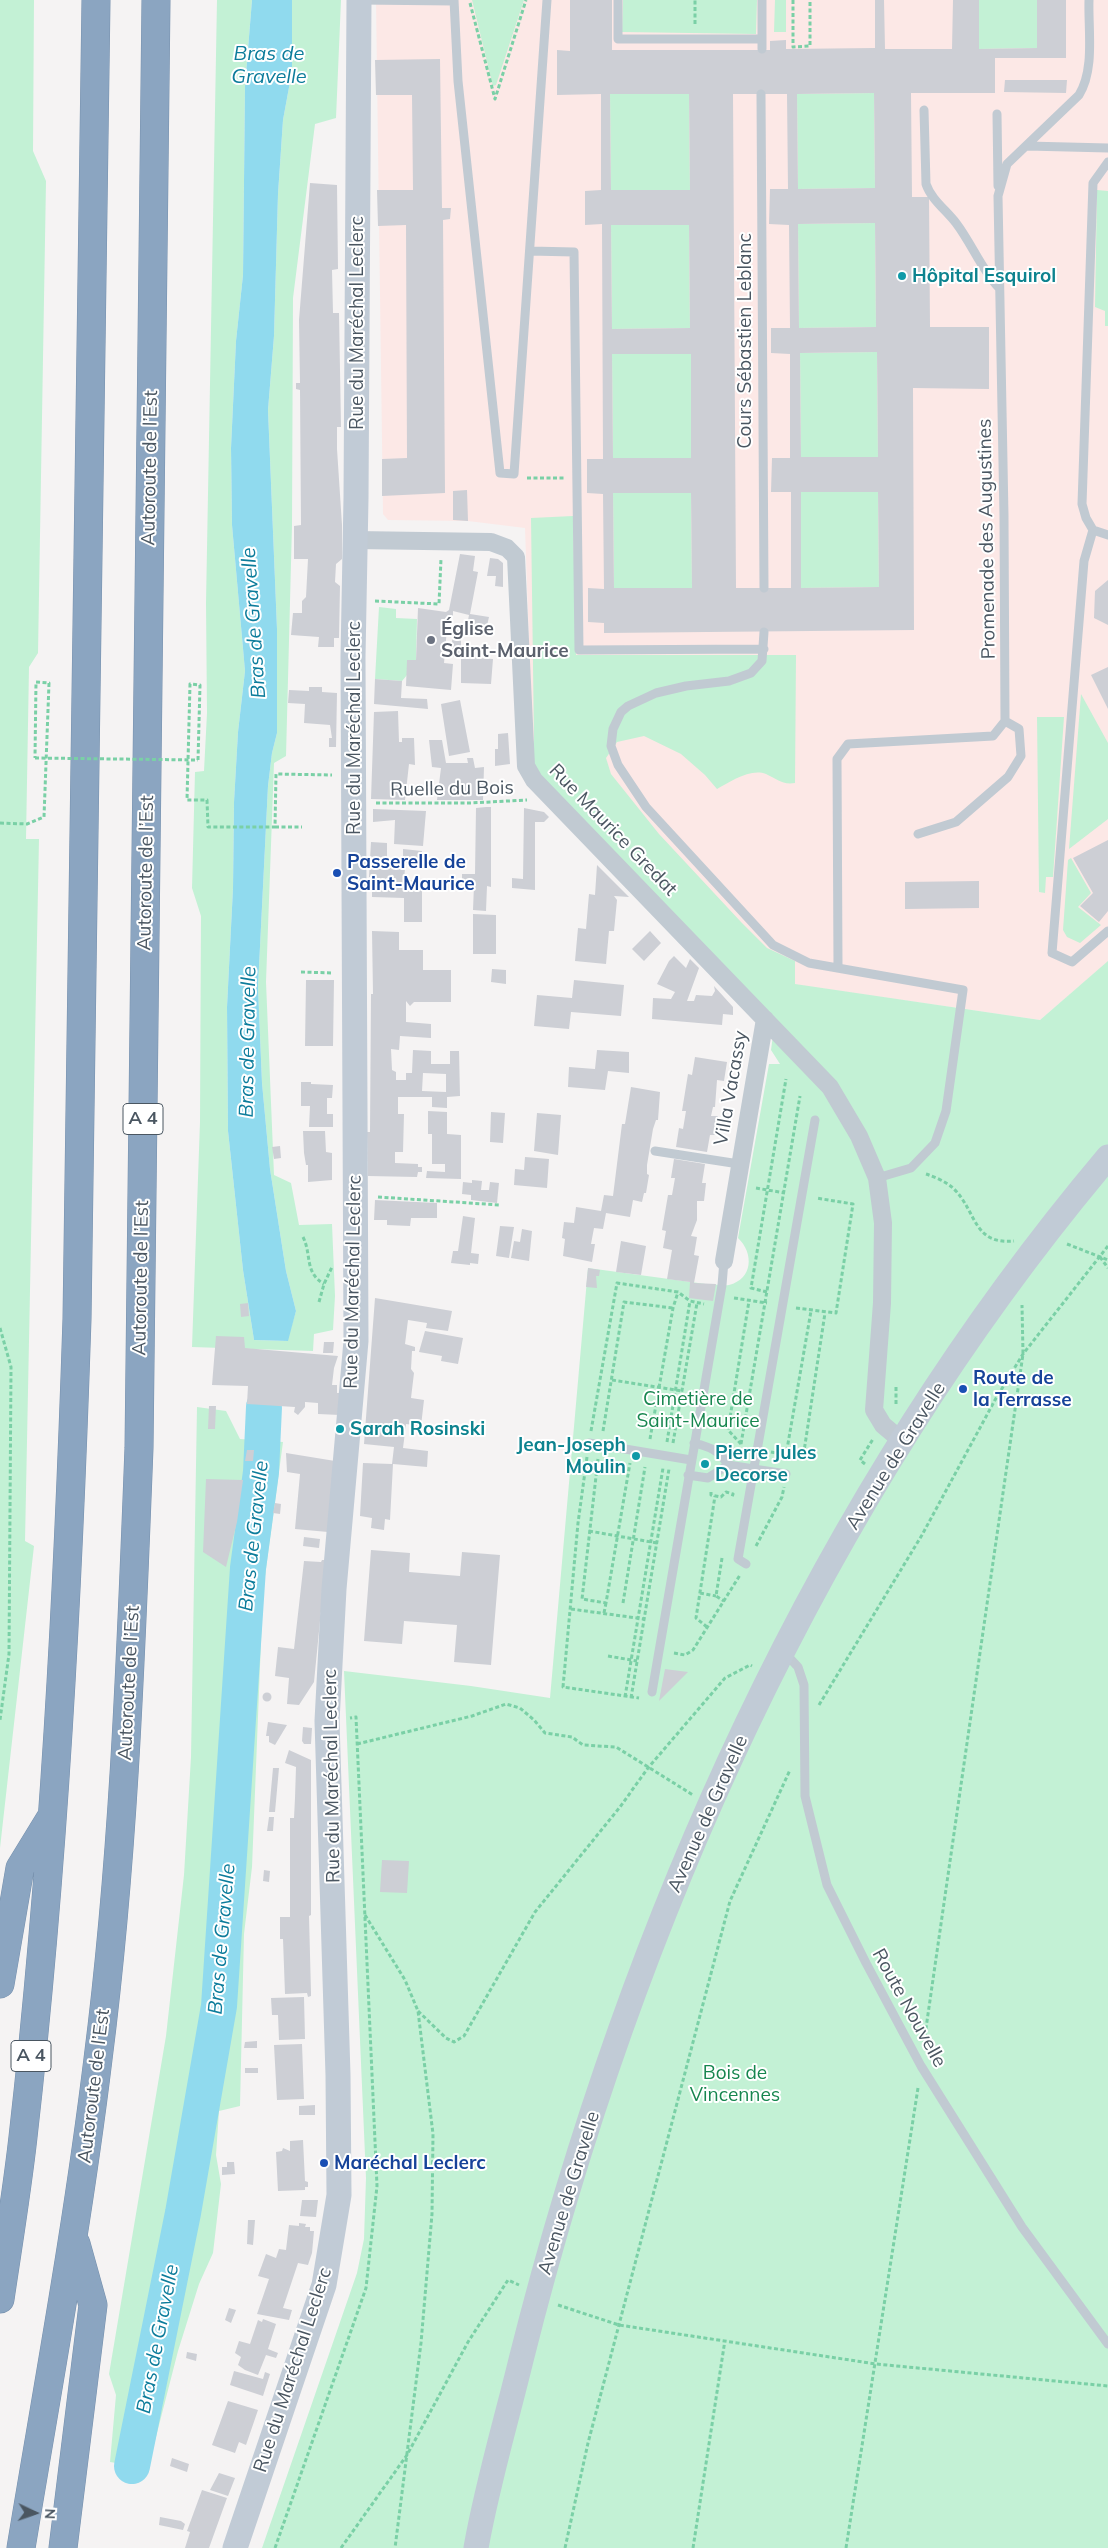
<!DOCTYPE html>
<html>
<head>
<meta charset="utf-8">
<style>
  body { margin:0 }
  #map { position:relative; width:1108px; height:2548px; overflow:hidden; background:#f5f3f3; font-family:Mulish,sans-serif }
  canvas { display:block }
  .north { position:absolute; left:10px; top:2488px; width:50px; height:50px; -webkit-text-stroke:4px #fff; paint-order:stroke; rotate:93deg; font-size:14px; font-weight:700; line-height:20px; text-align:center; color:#4a5661 }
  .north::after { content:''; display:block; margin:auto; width:18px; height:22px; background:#4a5661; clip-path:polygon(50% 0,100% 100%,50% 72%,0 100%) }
</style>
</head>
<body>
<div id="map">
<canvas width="1108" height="2548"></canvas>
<div class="north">N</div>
</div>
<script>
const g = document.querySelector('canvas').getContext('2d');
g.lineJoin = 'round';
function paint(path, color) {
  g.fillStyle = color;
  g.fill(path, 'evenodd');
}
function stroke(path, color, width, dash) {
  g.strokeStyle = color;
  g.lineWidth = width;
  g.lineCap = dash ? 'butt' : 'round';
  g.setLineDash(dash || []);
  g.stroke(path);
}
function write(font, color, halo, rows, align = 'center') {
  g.font = font + ' Mulish,sans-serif';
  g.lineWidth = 4;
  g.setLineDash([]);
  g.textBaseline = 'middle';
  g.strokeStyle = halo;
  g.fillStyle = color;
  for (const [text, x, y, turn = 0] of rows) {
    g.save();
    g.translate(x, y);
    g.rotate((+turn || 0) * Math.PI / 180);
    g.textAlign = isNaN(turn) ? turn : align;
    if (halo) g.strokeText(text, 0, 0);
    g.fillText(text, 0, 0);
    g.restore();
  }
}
const medical = new Path2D(`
  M376,0h732v962l-68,58 -297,-43 -210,-221 -8,-228 -57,-7 -80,-1 -5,-6z`);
const green = new Path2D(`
  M0,0h34l-1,151 13,30 -8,472 -9,14 -3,172h13l-14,702 9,5 -34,302z
  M217,0h35l-7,86 -2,189 -7,66 -5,107 1,77 13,146 -7,61 -4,70 -1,86 -6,119 1,124 15,139 11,70 33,1 9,-30 -10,-40 -16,-102 -8,-86 -4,-96 10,-201 4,-33 5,-20v-104l-9,-219 6,-74 4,-142 5,-74 9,-49v-71h49l-5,118 -21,6 -22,174 -1,227 -6,231 -12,7 -8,219 8,193 17,8 8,42 33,-1 3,72 -2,34 -19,4 -1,17 -121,-4 8,-225 1,-206 -9,-28 3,-116 9,-1 3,-58 -1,-110z
  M472,0h52l-28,85 -3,1z
  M623,0h134l-1,34 -134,-2z
  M775,0h11v32h-12z
  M979,0h58v48l-58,1z
  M874,93l1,95 -77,1 -1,-95z
  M610,94h79l1,96h-79z
  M1097,190l11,1v135h-3v-15l-10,-4z
  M875,223l1,104 -77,1 -1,-104z
  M611,225h78l1,103 -78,1z
  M877,352l1,105h-77l-1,-104z
  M612,354h79v104h-78z
  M801,492h77l1,95 -78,1z
  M613,493h78l1,95h-78z
  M573,516l3,139h220l-1,128c-13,2 -18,-4 -29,-9 -16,-6 -36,8 -49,15l-12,-14 -24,-21 -37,-18 -27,6 -11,16 5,16 48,60 82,88 26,26 28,13v23l245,36 68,-59v1587h-846l95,-275 7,-34 2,-61 -22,-507 127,15 79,12 38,-430 125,17c4,-1 11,1 16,0 24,-6 25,-32 9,-47l31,-174h11l-9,-14 3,-22 -248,-262 8,-26 -3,-222z
  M379,607l17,2v9l21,1 -1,41h-9v15l-5,6 -27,-2z
  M1081,694l27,49v76l-39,30z
  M1037,717h27l-11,160h-7l-1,16 -6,-1z
  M1071,858l20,35 -13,14 23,18 -21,18 -13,-6 -4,-7 5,-70z
  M197,1407l29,4 14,28 43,3 -20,149 -11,276 -8,67 -4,172 -21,5 -3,44 5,29 -8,69 -14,31 -21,67 -30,117 -38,-6 6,-67 -7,-21 57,-338 18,-161 7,-118z`);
const water = new Path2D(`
  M252,0h40v71l-9,49 -5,74 -4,142 -6,74 9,219v104l-5,20 -4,33 -10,201 4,96 8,86 16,102 10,40 -8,30 -34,-1 -11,-70 -15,-139 -1,-124 6,-119 1,-86 4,-70 7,-61 -13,-146 -1,-77 5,-107 7,-66 2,-189z`);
const river = new Path2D(`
  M132,2466l51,-253 36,-207 29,-438 13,-96 3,-65`);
const building = new Path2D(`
  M570,0h42v50h158v-9l16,-1v9l89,-1v-48h9l1,49h67l1,-49h26v49l58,-1v-48h29v58h-71v35h-84l1,104h17l1,130h59v62l-76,-1 1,242 -310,3v-10l-16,-1v-34l16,1 -1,-95 -16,-1v-34h16l-1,-235 -17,1v-34l16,-1v-96l-44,1v-45l13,1zM874,93l1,95 -77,1 -1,-95zM610,94h79l1,96h-79zM733,94h54l1,95h-18l-1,35 20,1 1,103h-19v25l19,1v104h-18l-1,34h20v96h-55zM875,223l1,104 -77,1 -1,-104zM611,225h78l1,103 -78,1zM877,352l1,105h-77l-1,-104zM612,354h79v104h-78zM801,492h77l1,95 -78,1zM613,493h78l1,95h-78z
  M440,59l2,149h9l-1,11 -7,1 2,273 -63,3v-37l25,-1 -1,-233 -28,1 -1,-36h36l-1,-95h-36l-1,-35z
  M1005,80h62l-1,13 -62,-1z
  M310,183l27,2 1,84 -6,1 1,43h6l2,114h-4v22l5,76v34l-6,5 -1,18 5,4 -1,52h-5v9h-16l1,-10 -28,-2 2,-22h9v-12l4,-4 2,-38h-14v-33l7,-1 -1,-135 -4,-1v-6h4l-1,-63z
  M467,490l1,31 -15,-1v-29z
  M460,554l15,2 -2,15 5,1 -8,42 19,3 -4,17 -19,-3 3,-16 -16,-4v5l-5,1 -4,46 9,1 -2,26 -45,-4 1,-26h9l2,-52 28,4 3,-2z
  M490,558l8,1 5,4v24l-8,-1 1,-10h-9z
  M1108,580v45l-14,-7 1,-27z
  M453,629l8,2v20l17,1 -1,6 16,1 -2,25 -30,-1v-26h-10z
  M1108,667v42l-17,-34z
  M375,679l27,2 -1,17 26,1 1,10 -54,-5z
  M309,687h13v5l15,1 -1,54h-7v-9h3l-2,-13 -26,-2 1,-19 -17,-1 1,-13 20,1z
  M460,700l10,52 -21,4 -8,-52z
  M398,711l1,31h3v-4h12l1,27 -6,-1 -4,36 -34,-1 3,-87z
  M508,733l2,31 -15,2v-17h3v-15z
  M429,740h13l4,23h22l-1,-5h6l2,10 9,-1 -1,33h-46l4,-32 -9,-1z
  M486,807h5v80l-4,-1 -1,25 -13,-1 1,-25 -12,-1v-10h13l1,-66z
  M524,808l20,4 5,5 -5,5h-9v68l-23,-2v-10l11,1z
  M373,809l53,2 -3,35 -29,-2 1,-24 -22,2z
  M1108,840v71l-9,11 -19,-16 13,-13 -20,-35z
  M371,842l16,1v18h3l-1,5 16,2 -1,12 18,1v41h-18v-24l-32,-1v-20h-3z
  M403,849l19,2 -1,13 -18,-2z
  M597,865l32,32 -15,-1 3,4 -3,31h-5l-3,33 -31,-3 3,-33 8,1 3,-35 6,1z
  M979,881v27l-74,1v-27z
  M473,914l23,1v39h-23z
  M372,931l27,1v18h24v20h28v32h-37l-4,4 -4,-5v21l25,2v14l-31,-2 -1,14 -8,-1 1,21 4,2v8h10v-7h6l1,-23 18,1v13h19v-13h9l1,45 -13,1v11l-15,-1v-10h-34v17h6l-1,38h-8v11l23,1v3h4v5h-4l-1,5 -49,-1 -1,-44h3l1,-138h2zM423,1073l23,1v18l-24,-1z
  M650,931l11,12 -17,18 -12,-12z
  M674,956l12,12 4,-9 9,9 -12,33h7l2,-6 16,1 3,-5 -1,-5 19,21v8l-10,-1 -1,11 -70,-6 1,-21 18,1 4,-7 -18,-8 12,-23z
  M492,969l14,1v14l-15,-2z
  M306,980h28l-1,66h-28z
  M574,980l50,5 -3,31 -50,-4 -2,17 -35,-3 3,-31 35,3z
  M597,1050l32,2v21l-21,-2 -3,19 -37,-3 1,-20 26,2z
  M695,1057l32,5 -3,19 -7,-1 -2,27h-2l-2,9h7l-3,19h-5l-3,17 -31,-5 3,-19 4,1 3,-18h-4l6,-37 4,1z
  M301,1082h10v2l22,1 -1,13h-5v16h6v13h-24l1,-21h-9z
  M631,1087l29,5 -2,28h-2l-3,9 -6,36v9l2,1 -3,18h-2l-2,9 -9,-2 -3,17 -24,-4 -3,16 -9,-1 -3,16h4l-3,18 -29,-6 2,-17 -3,-1 2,-16 10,1 2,-16 25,4 3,-16 9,1 9,-72h3z
  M428,1111l19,1v22l14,1v44l-35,-1 1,-7 18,1v-8h-13v-30h-4z
  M491,1112l14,1 -2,30 -13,-1z
  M537,1113l24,2 -3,40 -24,-4z
  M303,1131h22l1,21 6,1v27l-24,2v-17h-2l-2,-12z
  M280,1146l1,12 -7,1 -2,-12z
  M525,1157l24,2 -2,29 -33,-3 1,-16 9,1z
  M674,1159l31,5 -3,19h4l-2,18h-7v19l-6,16 6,1 -3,18 5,1 -5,27 22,1 -3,17 -24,-3 1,-16 -23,-3 5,-29 -9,-2 3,-17 -4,-1 6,-35h4l3,-17h-4z
  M472,1180l10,1 -1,9h8l1,-8 9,1 -2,20 -26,-3v-5l-9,-1 1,-12 9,1z
  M375,1200l62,3v15h-26l-1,8 -23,-1v-5h-13z
  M463,1216l12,2 -4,35 8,1 -1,10 -8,-1v2l-19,-2 2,-12h5z
  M500,1226l14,1 -5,31 -13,-2z
  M522,1229l10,2 -3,30 -18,-3 3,-17 6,1z
  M621,1241l25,5 -5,29 -25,-3z
  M588,1268l12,2 -1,6h-3l1,12 -11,-1z
  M375,1298l77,13 -4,20 -22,-3 1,-5 -19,-3 -3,24 10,3v4h-3l-1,18 3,4 -3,25 13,2 -3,26 -15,-2 -3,24 25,3 -1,16 -34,-3 -3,56 -5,-1 -1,11 -13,-2 1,-10 -12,-2 3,-53 29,1 2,-17 -30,-3z
  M248,1303l1,13 -8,1 -1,-13z
  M425,1331l38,7 -5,26 -17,-3 1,-5 -23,-4z
  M216,1336l28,1 1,11 93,8 -4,12 -2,17h5v8h5l-2,22 -22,-1v-11l-13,-1v5l-7,8 -4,-3 1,-5 -48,-3 1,-18 -36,-1z
  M324,1342h10l-1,11h-10z
  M209,1406h7l-1,23h-7z
  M247,1450h7l-1,11h-8z
  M286,1453l49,8 -7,71 -33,-3 5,-55 -13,-2z
  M206,1479l37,1 -6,42 -11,45 -23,-15z
  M275,1503l6,1 -1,10 -7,-1z
  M304,1537l16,2 -1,9 -16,-2z
  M371,1550l39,3 -1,19 51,4 2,-24 38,3 -9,110 -37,-3 3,-37 -53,-4 -2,23 -38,-3z
  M322,1560h4l-12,122 -15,23 -12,-1 2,-26 -14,-2 3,-29 16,2 10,-88 17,1z
  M665,1669l23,3 -29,29z
  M262.5 1697a4.5 4.5 0 1 1 9 0a4.5 4.5 0 1 1-9 0Z
  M268,1722l19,3 -12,20 -6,-3v-6h-3z
  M303,1727l9,1 -1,16h-7l-2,-3z
  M289,1750l22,10v155l-2,1 2,77v3l-3,1 -1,-4 -22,1 -2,-55h-3v-22h10v-99h4l1,-20 1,-31 -11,-4z
  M273,1768h6l-4,44h-6z
  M269,1817h5l-1,14h-6z
  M382,1860l27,1 -2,32 -27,-1z
  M264,1870l6,1 -1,11 -6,-1z
  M304,1997l1,42 -26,1 -1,-25h-6l-1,-17z
  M257,2041v7h-13l1,-6z
  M302,2044l2,55 -27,1 -3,-55z
  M245,2068h13v5h-13z
  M315,2105v10h-16v-9z
  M303,2140l2,41 3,1v5h-3v3l-27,1 -2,-39 6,-1 1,-3 7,3v-10z
  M227,2162h7l1,12 -13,1v-8h5z
  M302,2200h16l-2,17 -16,-1z
  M248,2220h7l-2,25 -6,-1z
  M299,2223l7,1 -1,3h5v4h4l-2,22 -4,12 -10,-2 -15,45 9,2 -3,10 -32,-6 12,-35 -11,-3 8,-22 10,4 3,-9 7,1 3,-25 10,1z
  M229,2308l7,2 -5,13 -6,-3z
  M263,2319l13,5 -8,25 10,4 -2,5 -10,-3 -8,20 -13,-5 -7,-5 3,-8 -6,-4 4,-12 11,3 8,-24 4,2z
  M187,2352l10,2 -1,7 -10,-3z
  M234,2371l29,8 2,-7 5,2 -7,22 -33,-11z
  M228,2401l30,9 -12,35 -7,-3 -4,11 -23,-8z
  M172,2458l17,6 -2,8 -17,-6z
  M219,2473l16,5 -7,18 -18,-6z
  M202,2490l25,8 -18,50h-24l5,-16 -3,-1z
  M160,2517l21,4 4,3 -2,6 -24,-5z`);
const path = new Path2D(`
  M793,0v47l17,-1v-46
  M470,3l25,96 31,-99
  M695,24v-24
  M527,478h37
  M375,601l64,3 2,-45
  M198,760l2,-75 -10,-1 -3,116h20l1,27h67l1,-53 56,1
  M376,803h94l57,-3
  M0,823l27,1 17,-7 5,-134 -13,-1 -1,76
  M275,827h27
  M301,972l32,1
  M926,1174c9,3 21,8 28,15 23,23 19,56 60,52
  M756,1188l29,5
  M378,1197l122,8
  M303,1237c9,18 1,35 21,47
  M1067,1244l41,16
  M1100,1257l8,11
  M767,1292l-16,-4 35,-209
  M734,1298l33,5
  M319,1302l5,-18 8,-17
  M796,1308l40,5 17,-109 -37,-6
  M0,1328l11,39 -2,287 -9,66
  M612,1380l70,11
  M896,1387v19
  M591,1431l26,-148 61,9 12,9 14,3
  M603,1431l21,-129 49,6
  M650,1439l23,-131 5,-16
  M667,1442l23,-141
  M673,1443l24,-140
  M741,1444l59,-348
  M741,1444l-13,-14 21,-129
  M771,1452l15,3 25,-144
  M587,1457l-9,66 -15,164 76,11
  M598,1459l-16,140 24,4 24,-140
  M786,1460v-5l17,3 22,-145
  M865,1464l-5,-4 13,-21
  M711,1492v3l10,2 5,-5 7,2 -1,3
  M589,1531l68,12
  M756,1546l26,-49 2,-10
  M722,1558l-6,38 8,5
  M700,1593l16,3
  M623,1603l22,-136
  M571,1609l73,10
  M604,1613l2,-10
  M707,1627l-11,-9 19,-122
  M674,1653l11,2 8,-5 47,-75
  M608,1656l29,5
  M625,1697l38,-229
  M631,1698l38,-229
  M819,1705l103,-170 73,-135 28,-46 85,-108
  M357,1744l115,-28 34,-12 14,4 14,12 11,13 27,4 11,8 33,2 77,48
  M365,1915l40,65 13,31 15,123 -1,80 -11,129 -26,205
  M418,2011l28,27 8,4 10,-6 71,-124 85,-105 28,-39 77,-90 25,-13 2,1
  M924,2042l99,-688 -1,-49
  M558,2305l61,20 257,39 232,22
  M275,2548l91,-260 11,-102 -21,-469 -6,1
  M341,2548l66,-93 61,-113 40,-62 11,5
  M565,2548l23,-105 142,-542 60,-131
  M693,2548l32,-208
  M846,2548l72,-460`);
const lane = new Path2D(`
  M359,0l95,1
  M454,0l4,81 42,392 14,1 33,-474
  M618,0v39h143
  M762,49v-49
  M761,94l3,494
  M924,110l2,74c5,15 20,26 30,39 16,21 25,46 43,65
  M997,114l1,72
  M1027,146l81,2
  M1108,162l-15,21 -11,321 4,14 7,12 15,5
  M530,251l44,1 5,398 185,-1
  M1093,530l-9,31 -32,392 20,9 36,-31
  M764,632l-2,29 -11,12 -22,8 -43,5 -30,7 -28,13 -7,6 -8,17 -2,17 7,19 28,42 127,138 36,18 154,27 -17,121 -11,32 -24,25 -34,10
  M918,834l38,-12 52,-45 13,-21 -2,-27 -14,-8
  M838,967l-1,-208 11,-15 145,-8 12,-15 -1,-205 -6,-320 9,-32 72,-69c16,-26 9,-65 10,-95
  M655,1151l84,13
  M589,1443l102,17
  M694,1443c16,4 25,7 34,22l58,9
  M688,1475l20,3 20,-13
  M746,1564l-8,-5 77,-439
  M785,1653l13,14 6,18 1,111 22,89 39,78 55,103 101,161 86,117
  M652,1692l70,-407 2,-24`);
const street = new Path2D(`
  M356,540l135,2 16,6 9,9 10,209 8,14 296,307 29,49 18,42 6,45 -1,80 -8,107 9,15 19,16
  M724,1261l41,-242`);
const secondary = new Path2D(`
  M235,2548l89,-263 15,-90 -1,-120 -11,-354 7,-132 22,-248 -3,-684 3,-159 3,-498
  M476,2548c11,-63 30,-126 45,-188 109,-435 297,-859 587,-1203`);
const highway = new Path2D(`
  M0,1984l20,-116 30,-49
  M0,2299c8,-54 17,-108 23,-162 31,-272 45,-545 54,-818l19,-1319
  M21,2548c27,-163 57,-325 77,-489 26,-203 33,-407 41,-611l17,-1448
  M63,2548l30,-243 -17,-61`);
const pathBridge = new Path2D(`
  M35,758l163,2`);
const markers = [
  [902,276,5,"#0f9aa8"],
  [431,640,5,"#6b7280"],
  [337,873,5,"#1a4fb4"],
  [963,1389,5,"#1a4fb4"],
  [340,1429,5,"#0f9aa8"],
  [636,1456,5,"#0f9aa8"],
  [705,1464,5,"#0f9aa8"],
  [324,2163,5,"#1a4fb4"]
];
const shields = [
  [143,1119,40],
  [31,2056,40]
];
const shieldNames = [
  ["A 4",143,1119],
  ["A 4",31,2056]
];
const cultureNames = [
  ["Hôpital Esquirol",912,276],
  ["Sarah Rosinski",350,1429],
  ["Jean-Joseph",626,1445,"right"],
  ["Moulin",626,1467,"right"],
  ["Pierre Jules",715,1453],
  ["Decorse",715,1475]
];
const streetNames = [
  ["Rue du Maréchal Leclerc",357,323,-90],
  ["Cours Sébastien Leblanc",745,341,-90],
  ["Autoroute de l’Est",150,468,-89],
  ["Promenade des Augustines",987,539,-91],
  ["Rue du Maréchal Leclerc",354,728,-90],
  ["Ruelle du Bois",452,789,-1],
  ["Rue Maurice Gredat",613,830,46],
  ["Autoroute de l’Est",146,873,-89],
  ["Villa Vacassy",731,1088,-80],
  ["Autoroute de l’Est",141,1278,-89],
  ["Rue du Maréchal Leclerc",353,1282,-89],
  ["Avenue de Gravelle",896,1456,-58],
  ["Autoroute de l’Est",129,1683,-87],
  ["Rue du Maréchal Leclerc",332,1776,-91],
  ["Avenue de Gravelle",708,1814,-66],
  ["Route Nouvelle",909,2008,61],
  ["Autoroute de l’Est",94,2086,-83],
  ["Avenue de Gravelle",569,2193,-73],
  ["Rue du Maréchal Leclerc",293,2370,-72]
];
const worshipNames = [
  ["Église",441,629],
  ["Saint-Maurice",441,651]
];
const transitNames = [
  ["Passerelle de",347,862],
  ["Saint-Maurice",347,884],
  ["Route de",973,1378],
  ["la Terrasse",973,1400],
  ["Maréchal Leclerc",334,2163]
];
const parkNames = [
  ["Cimetière de",698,1399],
  ["Saint-Maurice",698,1421],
  ["Bois de",735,2073],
  ["Vincennes",735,2095]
];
const waterNames = [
  ["Bras de",269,54],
  ["Gravelle",269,77],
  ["Bras de Gravelle",254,623,-94],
  ["Bras de Gravelle",248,1042,-89],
  ["Bras de Gravelle",254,1536,-84],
  ["Bras de Gravelle",222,1939,-85],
  ["Bras de Gravelle",158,2339,-79]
];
paint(medical, '#fce8e6');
paint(green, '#c3f1d5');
paint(water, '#90daee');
stroke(river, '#90daee', 36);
paint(building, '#cdcfd5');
stroke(highway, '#7690ad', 29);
stroke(path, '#7ad0a6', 3, [4, 2.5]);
stroke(lane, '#c1cad2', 9);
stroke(street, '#c1cad2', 18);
stroke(secondary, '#c1cbd6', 25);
stroke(highway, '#8ba5c1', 28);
stroke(pathBridge, '#7ad0a6', 3, [4, 2.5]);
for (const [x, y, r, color] of markers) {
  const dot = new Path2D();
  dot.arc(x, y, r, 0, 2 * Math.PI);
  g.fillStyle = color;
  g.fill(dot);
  stroke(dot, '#fff', 2);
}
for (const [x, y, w] of shields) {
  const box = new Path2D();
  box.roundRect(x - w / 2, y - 15.5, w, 31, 4);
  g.fillStyle = '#fff';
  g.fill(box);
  stroke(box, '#4a5661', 1);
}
write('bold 18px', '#4a5661', null, shieldNames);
write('bold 19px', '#0d838f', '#fff', cultureNames, 'left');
write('19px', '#4a5661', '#fff', streetNames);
write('bold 19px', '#5b616d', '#fff', worshipNames, 'left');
write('bold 19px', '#164399', '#fff', transitNames, 'left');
write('19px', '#17864f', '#fff', parkNames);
write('italic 20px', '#0c7c9b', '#fff', waterNames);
</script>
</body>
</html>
